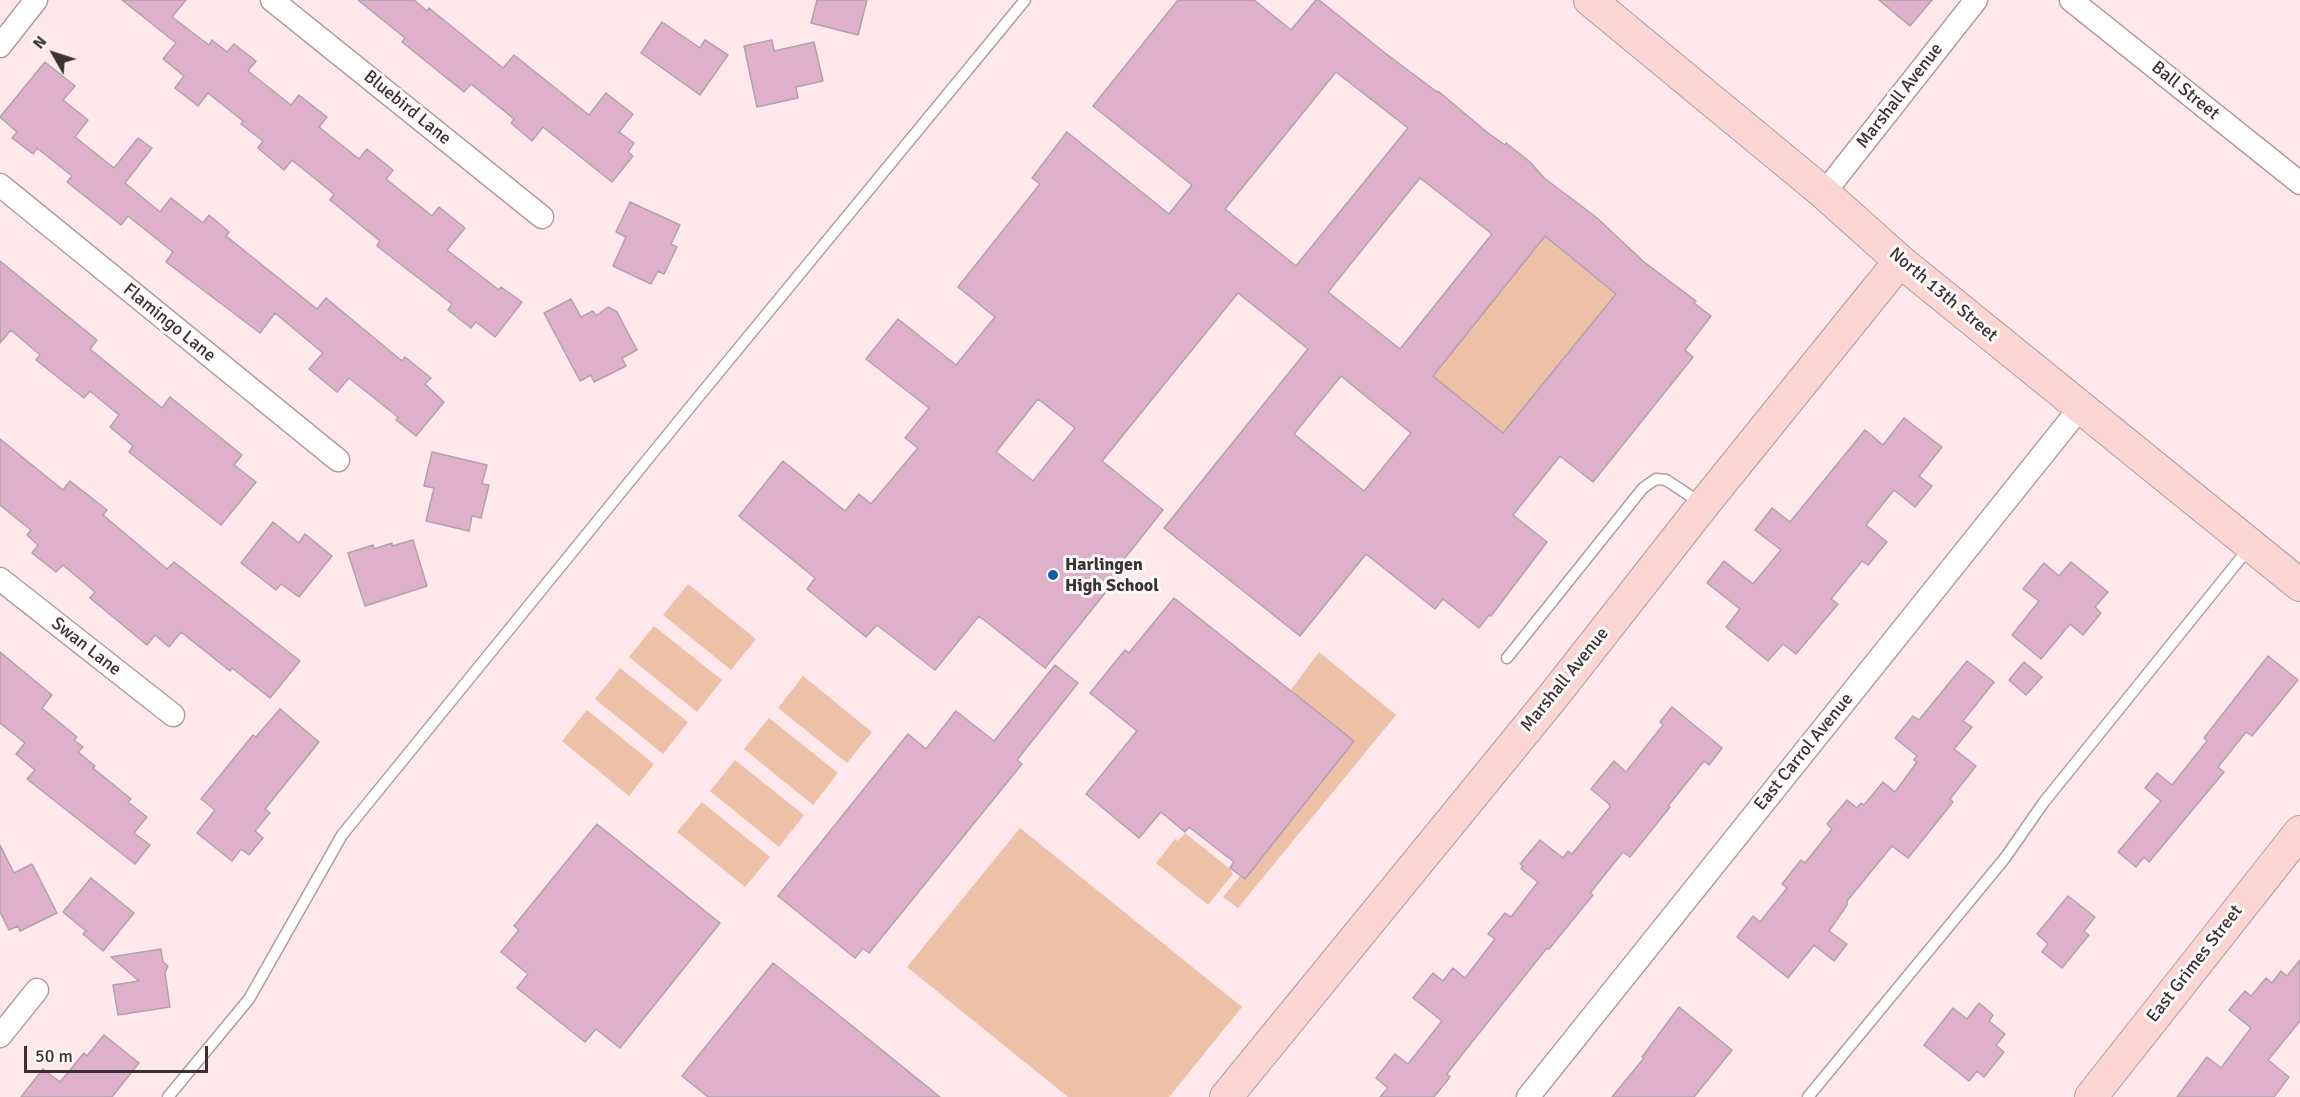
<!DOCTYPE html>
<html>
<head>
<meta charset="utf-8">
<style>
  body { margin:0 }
  #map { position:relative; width:2300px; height:1097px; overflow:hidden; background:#fee8ec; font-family:Signika,sans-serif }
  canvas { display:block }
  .north { position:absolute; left:24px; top:24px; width:60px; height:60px; -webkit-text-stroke:4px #fffafb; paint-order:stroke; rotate:309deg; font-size:16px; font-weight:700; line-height:24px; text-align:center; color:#393132 }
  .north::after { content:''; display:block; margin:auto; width:21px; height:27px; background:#393132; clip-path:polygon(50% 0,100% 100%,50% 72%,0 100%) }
  .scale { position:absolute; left:24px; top:1046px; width:184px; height:27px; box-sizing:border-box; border:3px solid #393132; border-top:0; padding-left:8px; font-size:18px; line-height:21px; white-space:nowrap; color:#393132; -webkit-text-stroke:4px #fffafb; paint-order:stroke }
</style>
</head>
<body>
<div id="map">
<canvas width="2300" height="1097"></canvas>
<div class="north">N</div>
<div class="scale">50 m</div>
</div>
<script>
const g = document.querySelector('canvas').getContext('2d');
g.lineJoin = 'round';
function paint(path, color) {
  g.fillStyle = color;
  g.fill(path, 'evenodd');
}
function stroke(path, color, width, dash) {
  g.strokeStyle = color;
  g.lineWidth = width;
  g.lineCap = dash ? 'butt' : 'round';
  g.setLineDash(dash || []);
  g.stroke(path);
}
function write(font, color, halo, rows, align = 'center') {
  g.font = font + ' Signika,sans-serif';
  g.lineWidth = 6;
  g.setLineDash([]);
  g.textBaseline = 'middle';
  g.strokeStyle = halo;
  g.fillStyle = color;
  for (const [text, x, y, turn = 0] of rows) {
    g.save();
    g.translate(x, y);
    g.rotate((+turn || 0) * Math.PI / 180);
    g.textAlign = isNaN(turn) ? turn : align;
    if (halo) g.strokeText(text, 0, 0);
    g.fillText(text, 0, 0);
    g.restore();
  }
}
const green = new Path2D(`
  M1545,236l71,58 -136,167 -47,-85z
  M688,584l68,55 -25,31 -68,-55z
  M654,626l68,54 -25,32 -68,-55z
  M1319,652l77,63 -158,193 -15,-11 17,-21 5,3 108,-138 -63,-50z
  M620,668l68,54 -25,32 -68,-55z
  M803,676l69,56 -25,31 -69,-55z
  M587,710l67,54 -25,32 -67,-55z
  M769,718l69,55 -25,32 -69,-56z
  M735,760l69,55 -25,32 -69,-56z
  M702,802l68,55 -25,30 -68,-55z
  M1020,828l222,179 -73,90h-101l-161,-130z
  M1185,833l45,36 3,5 -25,31 -52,-42 19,-24 3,2z`);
const building = new Path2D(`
  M122,0h64l-14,17 37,28 3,-5 15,12 7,-8 22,17 -8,10 43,34 8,-10 28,22 -8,10 40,32 8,-10 26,21 -7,9 46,37 7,-9 26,21 -18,22 52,40 2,-3 21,15 -27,35 -19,-15 -5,6 -23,-18 4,-6 -75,-58 3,-5 -50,-41 4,-6 -42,-34 -8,10 -26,-22 5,-7 -22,-17 2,-3 -35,-28 -10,13 -23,-18 9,-12 -21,-17 13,-16z
  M358,0h56l13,11 2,-3 74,60 11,-13 75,60 17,-22 27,21 -14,18 15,11 -6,9 5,4 -21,26 -69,-55 -11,14 -21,-18 3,-4 -43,-35 -7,8 -62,-50 3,-4z
  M817,0h50l-9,35 -47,-12z
  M1178,0h76l37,30 25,-30h3l66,53 52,39 1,-1 50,42 17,12 1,-2 24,19 14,16 52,39 48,45 52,39 -2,2 17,13 -26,34 8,7 -100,125 -33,-26 -47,59 34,27 -56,74 -2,-1 -10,13 -36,-29 -8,10 -69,-55 -66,82 -136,-108 144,-179 -70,-56 -136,168 61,49 -46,58 5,4 -77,96 -66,-52 -44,54 -58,-45 -11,12 -59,-48 8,-11 -76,-62 44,-55 62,50 14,-17 12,10 47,-56 -13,-10 24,-30 -63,-49 32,-40 58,46 39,-48 -37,-30 82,-103 -8,-6 35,-46 102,82 23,-29 -99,-79zM1336,72l72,56 -112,138 -71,-57zM1420,178l72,56 -92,115 -72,-57zM1545,236l71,58 -113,139 -70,-57zM1341,376l70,57 -47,58 -70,-57zM1038,399l37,29 -42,53 -37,-29z
  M1879,0h53l-22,26z
  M662,22l38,26 5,-8 23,15 -28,40 -59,-42z
  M772,40l2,11 40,-9 9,39 -27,6 2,11 -41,9 -13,-61z
  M45,62l30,24 -12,14 25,20 -13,17 39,31 24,-30 14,10 -27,35 35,29 11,-14 32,25 6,-8 20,17 -3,4 91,73 9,-11 76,63 3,-4 26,21 -6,6 19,18 -28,34 -20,-16 2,-3 -49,-39 -12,14 -28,-23 14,-16 -48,-40 -15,20 -94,-71 7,-10 -45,-36 -7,9 -54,-43 5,-6 -35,-28 -4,6 -21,-16 5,-6 -17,-15z
  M630,202l50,23 -9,19 6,3 -13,27 -6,-3 -7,13 -38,-18 13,-29 -10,-5z
  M0,261l97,79 -7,9 72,59 8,-11 72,58 -8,10 22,17 -35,43 -92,-73 4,-6 -23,-19 9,-12 -29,-24 -6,7 -48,-38 4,-5 -29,-25 -11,13z
  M571,299l10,18 12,-6 3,5 12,-9 9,5 20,38 -15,8 4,8 -32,16 -3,-7 -11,6 -36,-68z
  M1904,418l38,29 -23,29 13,10 -17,21 -21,-17 -28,35 21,17 -19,23 -6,-4 -31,38 7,5 -42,50 -13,-10 -15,17 -42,-34 14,-18 -33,-26 17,-22 29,23 28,-34 -26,-20 17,-22 18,14 75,-92 18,15z
  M0,439l63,51 7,-9 37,29 -4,5 64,54 7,-7 126,99 -30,37 -38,-30 -2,3 -49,-39 -12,15 -14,-12 -8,10 -57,-47 5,-6 -32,-27 -7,7 -24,-19 6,-8 -11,-10 4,-5 -31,-25z
  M432,452l55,13 -5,19 7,1 -8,33 -9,-2 -3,15 -43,-10 8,-33 -10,-2z
  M273,522l26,21 6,-9 27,22 -33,41 -18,-13 -5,6 -35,-27z
  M413,540l14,46 -62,20 -17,-53 25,-8 1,4 18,-6v3z
  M2071,562l37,30 -13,15 6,6 -18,22 -13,-11 -29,35 -29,-24 27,-34 -16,-12 21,-26 15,13z
  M1174,598l180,143 -109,138 -15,-11 4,-6 -45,-35 -4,5 -24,-20 -22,26 -53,-44 51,-63 -47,-38 35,-43 4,3z
  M0,652l52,43 -10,13 35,29 -3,3 9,7 -5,5 17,14 -2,2 38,31 -3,3 19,15 -13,16 16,12 -15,19 -108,-85 8,-9 -19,-16 9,-11 -25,-20z
  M2268,656l30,24 -46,56 -6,-4 -28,35 6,5 -75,90 -5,-5 -8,10 -18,-15 43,-51 -16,-13 12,-15 15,12 35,-44 -3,-3z
  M1967,661l27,21 -31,39 9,6 -18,22 22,17 -26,33 3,3 -45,56 -16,-12 -45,55v4l-18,26 18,13 -13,17 -20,-16 -26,33 -51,-41 16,-21 7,6 27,-34 -5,-4 19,-24 4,3 27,-34 -5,-5 20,-24 10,8 4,-5 3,2 19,-23 12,10 22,-30 -3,-2 3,-4 -22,-18 18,-22 6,4z
  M2024,662l18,15 -16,18 -17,-15z
  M1055,665l23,18 -61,77 5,4 -153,189 -6,-5 -8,10 -77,-62 130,-162 18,15 30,-38 38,30z
  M1672,707l50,41 -13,17 -5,-4 -36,45 2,1 -40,50 -7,-5 -33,41 3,2 -44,54 -2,-1 -16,20 -67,84 -17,22 3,3 -16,20h-54l8,-9 -12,-10 19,-24 13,10 34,-43 -29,-23 20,-25 10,8 10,-13 12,10 30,-39 -7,-5 17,-21 6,4 27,-35 -17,-13 2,-3 -3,-2 20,-24 23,18 5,-7 4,3 38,-47 -1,-3 -18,-15 23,-28 12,11 37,-47 -3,-3z
  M280,709l39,33 -54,67 5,4 -15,18 8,7 -14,17 -8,-6 -9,12 -35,-28 18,-23 -14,-11 52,-64 3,2z
  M597,824l123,99 -100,125 -24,-19 -11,13 -68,-54 11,-14 -27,-22 18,-22 -5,-4z
  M0,845l14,28 18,-9 25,49 -37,18 -2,-5 -9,4 -9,-18z
  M91,878l43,35 -31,38 -20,-17 3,-3 -23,-19z
  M2068,896l27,21 -11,14 5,4 -27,33 -20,-16 6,-8 -11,-10z
  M161,949l2,13 5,4 -3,7 5,34 -52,8 -5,-30 26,-4 -28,-24z
  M2300,960v61l-32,39 21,17 -15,20h-97l30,-40 14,11 30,-40 -22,-18 16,-19 6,5 15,-18 6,5 9,-12 6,5z
  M773,963l52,41 115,93h-232l-26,-21z
  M1979,1003l14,12 -4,6 16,13 -9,11 8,7 -20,25 -7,-6 -8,10 -45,-36 29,-37 14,11z
  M1679,1007l53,43 -38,47h-82l32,-39 -2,-1z
  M104,1035l35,28 -27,34h-91l22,-28 17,13 24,-29 3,3z`);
const lane = new Path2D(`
  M1507,658l136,-170 13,-9 10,1 35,23
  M168,1097l81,-98 93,-164 349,-429 334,-406
  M1808,1097l197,-239 39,-56 205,-254`);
const street = new Path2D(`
  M272,0l270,217
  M2071,0l229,183
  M0,46l36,-46
  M0,185l338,275
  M1824,193l152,-193
  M0,579l173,136
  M0,1036l37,-46
  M1528,1097l552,-689`);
const secondary = new Path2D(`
  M1590,0l234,193 76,68 400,324
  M1226,1097l329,-403 149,-190 196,-243
  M2091,1097l209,-265`);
const markers = [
  [1053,575,6,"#165dac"]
];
const streetNames = [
  ["Ball Street",2185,91,39],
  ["Marshall Avenue",1900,96,-52],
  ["Bluebird Lane",407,108,39],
  ["North 13th Street",1943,295,40],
  ["Flamingo Lane",169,323,39],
  ["Swan Lane",86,647,38],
  ["Marshall Avenue",1565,680,-51],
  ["East Carrol Avenue",1804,752,-51],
  ["East Grimes Street",2195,964,-52]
];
const poiNames = [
  ["Harlingen",1065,565],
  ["High School",1065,586]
];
paint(green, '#edc0a8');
paint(building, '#deb0ca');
stroke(building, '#b3a2ab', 1.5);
stroke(lane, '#b19da1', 13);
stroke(street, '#b19da1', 25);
stroke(secondary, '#b19da1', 34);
stroke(lane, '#fff', 10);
stroke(street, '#fff', 22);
stroke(secondary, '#fad5d1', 32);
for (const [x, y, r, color] of markers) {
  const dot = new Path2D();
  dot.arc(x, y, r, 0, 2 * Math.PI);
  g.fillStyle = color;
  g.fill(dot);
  stroke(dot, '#fffafb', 2);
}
write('18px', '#393132', '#fffafb', streetNames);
write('bold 18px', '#393132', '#fffafb', poiNames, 'left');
</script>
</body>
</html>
